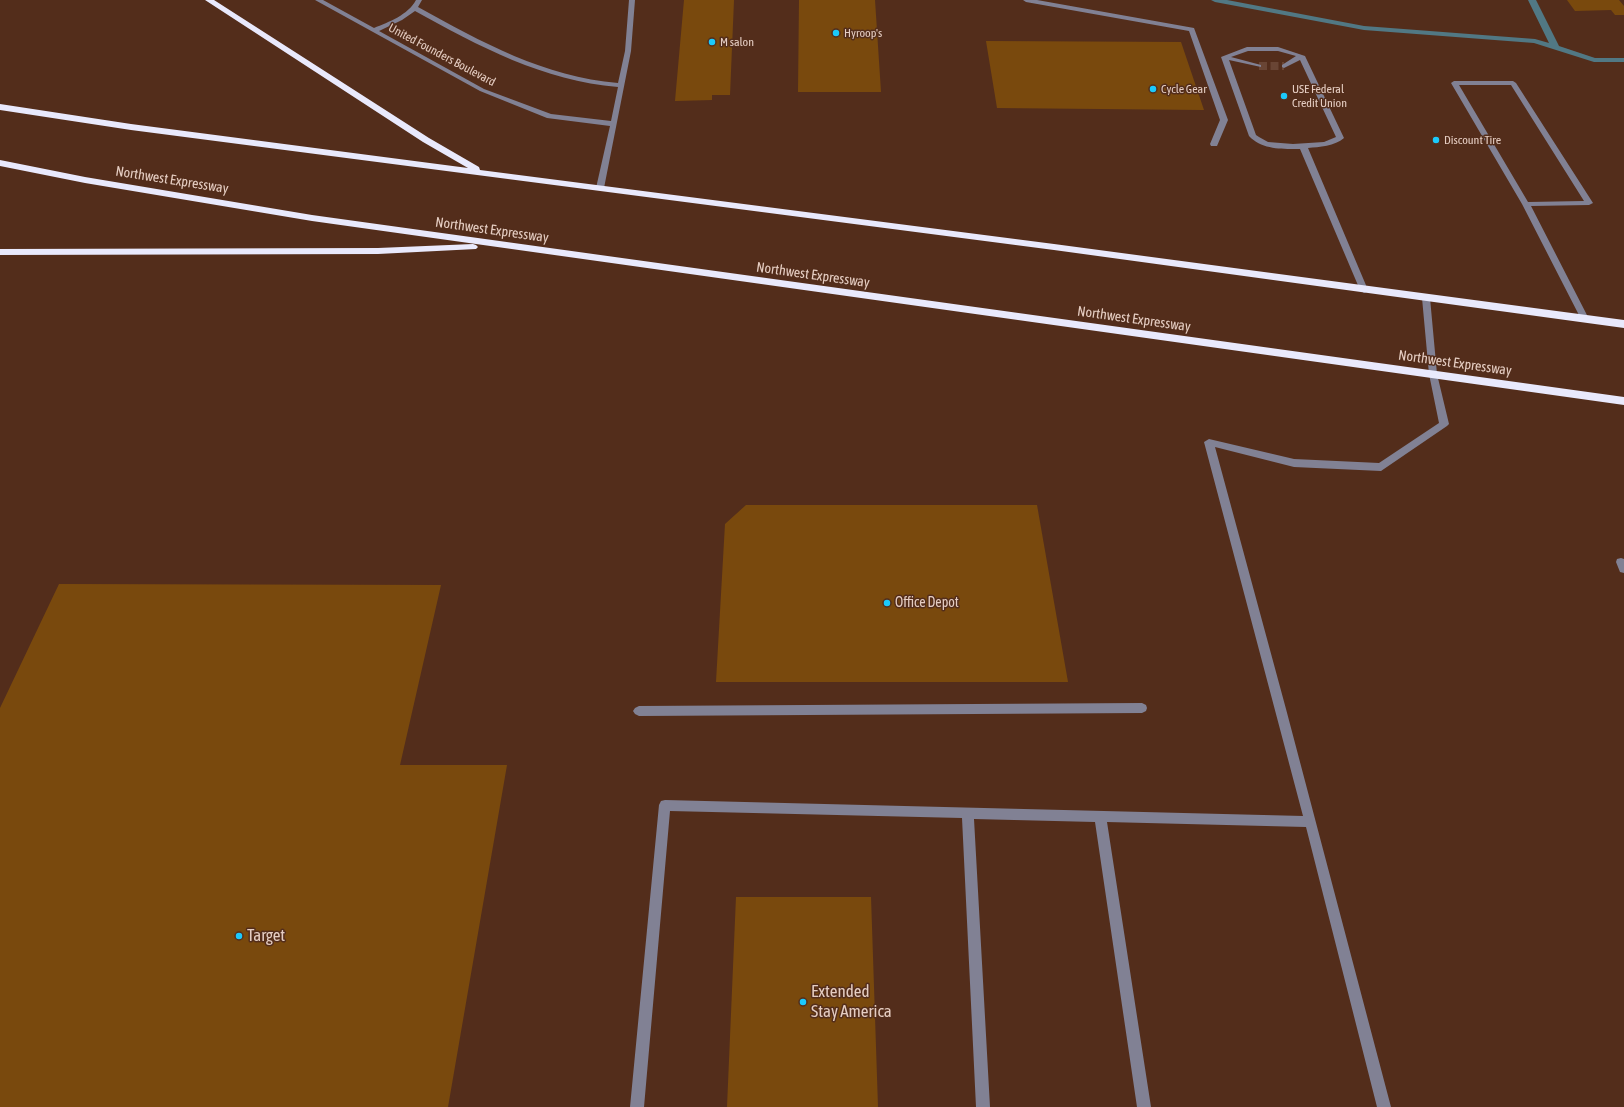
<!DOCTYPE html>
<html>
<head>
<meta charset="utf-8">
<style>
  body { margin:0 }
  canvas { display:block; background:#532d1b }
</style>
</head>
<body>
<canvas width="1624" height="1107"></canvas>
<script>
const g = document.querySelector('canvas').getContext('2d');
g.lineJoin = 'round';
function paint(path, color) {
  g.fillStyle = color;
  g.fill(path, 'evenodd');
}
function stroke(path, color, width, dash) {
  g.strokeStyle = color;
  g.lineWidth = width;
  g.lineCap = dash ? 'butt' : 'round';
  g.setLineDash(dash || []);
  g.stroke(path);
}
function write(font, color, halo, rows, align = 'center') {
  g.font = font + ' "Asap Condensed",sans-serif';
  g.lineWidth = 3;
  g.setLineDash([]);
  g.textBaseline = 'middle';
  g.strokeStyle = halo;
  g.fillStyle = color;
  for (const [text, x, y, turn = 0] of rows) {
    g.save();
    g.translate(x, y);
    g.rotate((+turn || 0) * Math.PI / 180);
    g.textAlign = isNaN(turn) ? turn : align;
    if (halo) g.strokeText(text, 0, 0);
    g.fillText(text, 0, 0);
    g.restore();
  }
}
const stream = new Path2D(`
  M1211,0h16l137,26 171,13 14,4 -21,-43h8l23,46 36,12h29v4h-30l-60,-19 -170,-13 -149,-28z`);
const building = new Path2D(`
  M684,0h50l-4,95h-18v5l-37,1z
  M799,0h76l6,92h-83z
  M1567,0h52l5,6v9h-9l-4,-5 -36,1z
  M986,41l195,1 23,68 -207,-2z
  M746,505h291l31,177h-352l9,-158z
  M59,584l382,1 -41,180h107l-59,342h-448v-399z
  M736,897h135l7,210h-151z`);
const minorTunnel = new Path2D(`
  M1259,66h25`);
const minor = new Path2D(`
  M315,0h8l51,28c15,-6 34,-13 42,-28h6l-4,7c63,35 127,70 200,76l7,-32 4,-51h6l-4,51 -27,137 -4,2 -4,-2 14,-62 -63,-8 -67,-27zM415,11c63,35 129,70 203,76l-7,34 -60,-7 -67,-25 -105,-58 23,-11z
  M1023,0h14l157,28 34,92 -11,26h-6l-1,-2 10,-24 -31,-89 -163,-29z
  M1247,47h31l27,9 39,82c-9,8 -25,9 -36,10l60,142 -1,2 -3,1 -4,-3 -60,-141c-17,0 -38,1 -51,-13l-28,-79zM1248,51h30l18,5 -14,9v2l2,1 16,-8 36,77 -12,5 -31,2 -25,-2 -9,-5 -3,-2 -27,-75 32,7v-2l-30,-8z
  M1513,81l3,2 77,120 -4,2 -58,1 58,113 -1,2 -3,1 -4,-3 -59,-115 -71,-121 3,-2zM1459,85h52l73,116 -56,1z
  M1426,295l4,3 7,76 12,50 -2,2 -66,45 -87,-4 -79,-20 71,262 105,398h-14l-71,-280 -199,-5 44,285h-14l-42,-285 -121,-3 16,288h-14l-14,-289 -292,-7 -26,296h-14l29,-302 2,-4 4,-1 638,16 -99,-374 5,-3 85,20 85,4 60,-40 -10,-49 -7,-76z
  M1621,558l3,1v14l-4,-1 -4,-10 1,-3z
  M1142,703l4,2 1,3 -1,3 -4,2 -503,3 -4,-2 -2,-3 2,-3 4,-2z`);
const highway = new Path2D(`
  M205,0h9l215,138 50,29 1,3 574,74 570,76v8l-570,-78 -923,-120 -131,-20v-6l131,20 337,44 -45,-26z
  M0,160l85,17 227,38 1312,182v8l-1312,-184 -227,-38 -85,-17z
  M473,244l3,1 2,2 -2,2 -98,5 -378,1v-6l378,-1z`);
const markers = [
  [836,33,4,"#1bcafc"],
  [712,42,4,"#1bcafc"],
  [1153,89,4,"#1bcafc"],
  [1284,96,4,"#1bcafc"],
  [1436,140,4,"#1bcafc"],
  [887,603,4,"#1bcafc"],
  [239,936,4,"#1bcafc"],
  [803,1002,4,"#1bcafc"]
];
const farPoinames = [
  ["Hyroop's",844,33],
  ["M salon",720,42],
  ["Cycle Gear",1161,89],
  ["USE Federal",1292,89],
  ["Credit Union",1292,103],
  ["Discount Tire",1444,140]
];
const farStreetnames = [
  ["United Founders Boulevard",442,55,28]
];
const streetNames = [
  ["Northwest Expressway",172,180,9],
  ["Northwest Expressway",492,230,8],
  ["Northwest Expressway",813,275,8],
  ["Northwest Expressway",1134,319,8],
  ["Northwest Expressway",1455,363,8]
];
const poiNames = [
  ["Office Depot",895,603]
];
const nearPoinames = [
  ["Target",247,936],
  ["Extended",811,992],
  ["Stay America",811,1012]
];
paint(stream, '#517884');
paint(building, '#79490d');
stroke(minorTunnel, '#694534', 8, [8, 3.5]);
paint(minor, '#818194');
paint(highway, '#e9e9fc');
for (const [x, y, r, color] of markers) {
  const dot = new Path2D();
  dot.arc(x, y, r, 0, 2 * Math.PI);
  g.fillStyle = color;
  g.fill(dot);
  stroke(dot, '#532d1b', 1.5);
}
write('12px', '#e5cdc2', '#532d1b', farPoinames, 'left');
write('12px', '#e5cdc2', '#532d1b', farStreetnames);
write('14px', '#e5cdc2', '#532d1b', streetNames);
write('14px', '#e5cdc2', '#532d1b', poiNames, 'left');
write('17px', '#e5cdc2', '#532d1b', nearPoinames, 'left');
</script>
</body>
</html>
